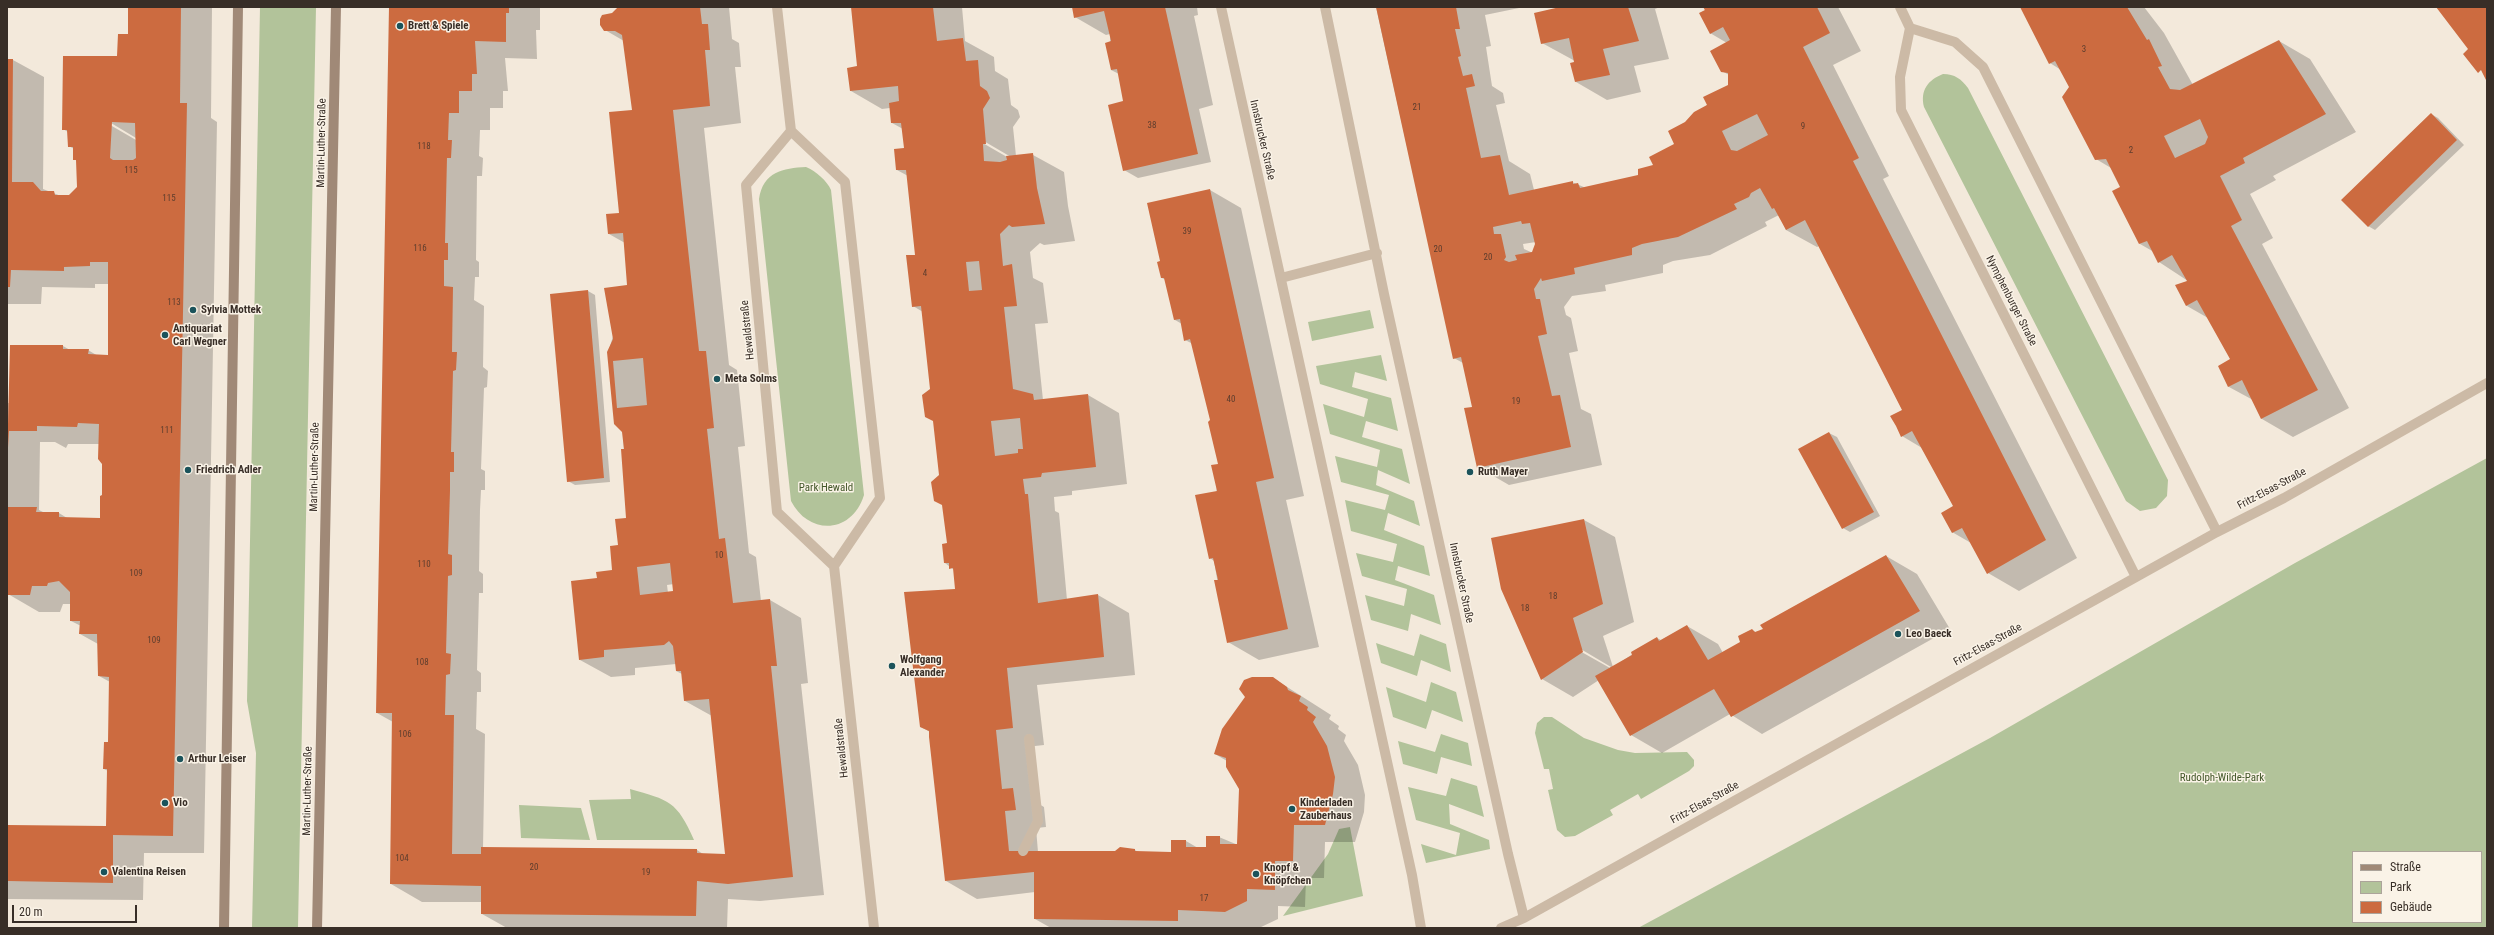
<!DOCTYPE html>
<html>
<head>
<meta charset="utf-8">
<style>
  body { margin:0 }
  #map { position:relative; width:2494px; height:935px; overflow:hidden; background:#f3e9db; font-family:"Roboto Condensed",sans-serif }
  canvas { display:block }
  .frame { position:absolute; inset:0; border:8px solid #382e27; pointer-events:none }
  .legend { position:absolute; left:2352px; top:851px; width:130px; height:72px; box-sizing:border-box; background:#faf3e7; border:1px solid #aca49a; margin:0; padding:5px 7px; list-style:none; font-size:12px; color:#382e27 }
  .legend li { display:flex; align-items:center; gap:8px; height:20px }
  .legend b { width:20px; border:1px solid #aca49a }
  .scale { position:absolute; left:12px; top:905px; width:125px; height:18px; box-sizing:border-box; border:2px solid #382e27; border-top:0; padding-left:5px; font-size:12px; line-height:14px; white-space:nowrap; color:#382e27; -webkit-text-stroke:3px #faf3e7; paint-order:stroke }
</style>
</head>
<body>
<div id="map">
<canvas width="2494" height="935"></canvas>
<div class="frame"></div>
<ul class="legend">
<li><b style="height:5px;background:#a08977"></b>Straße</li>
<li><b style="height:11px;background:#b2c39a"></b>Park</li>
<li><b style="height:11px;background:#cc6b40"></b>Gebäude</li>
</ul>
<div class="scale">20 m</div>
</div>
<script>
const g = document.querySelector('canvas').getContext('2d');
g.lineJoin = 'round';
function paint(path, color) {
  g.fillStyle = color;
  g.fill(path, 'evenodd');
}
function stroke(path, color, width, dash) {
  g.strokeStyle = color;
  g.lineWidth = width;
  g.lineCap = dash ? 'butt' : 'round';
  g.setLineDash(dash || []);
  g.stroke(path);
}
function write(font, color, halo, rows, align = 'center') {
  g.font = font + ' "Roboto Condensed",sans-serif';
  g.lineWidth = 3;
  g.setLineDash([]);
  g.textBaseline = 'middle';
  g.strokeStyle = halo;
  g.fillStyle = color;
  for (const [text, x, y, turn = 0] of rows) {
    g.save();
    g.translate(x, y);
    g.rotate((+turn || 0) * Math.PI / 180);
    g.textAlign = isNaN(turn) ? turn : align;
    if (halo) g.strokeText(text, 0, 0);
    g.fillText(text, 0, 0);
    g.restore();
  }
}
const green = new Path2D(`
  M260,7h56l-18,920h-46l4,-174 -9,-52z
  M1943,74c12,0 18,5 25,14l200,392 -1,16 -11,12 -16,3 -14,-10 -202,-394c-4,-17 4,-27 19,-33z
  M806,167c10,4 21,14 25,23l33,305c-12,39 -55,41 -73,6l-32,-302c4,-27 24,-31 47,-32z
  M1370,310l4,18 -62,13 -4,-19z
  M1381,355l6,26 -32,-9 -3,15 39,11 7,33 -32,-10 -4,16 40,12 8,35 -32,-14 -2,15 38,16 6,25 -32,-13 -4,17 40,16 6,30 -32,-10 -3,14 39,15 7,30 -30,-11 -3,17 -37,-11 -6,-25 39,11 3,-17 -45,-13 -6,-23 37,9 4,-18 -46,-13 -6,-31 40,10 4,-15 -48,-13 -6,-26 42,11 3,-17 -50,-16 -7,-30 41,13 4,-18 -48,-15 -4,-18z
  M2487,458v470h-849l352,-190 305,-175zM2353,852h128v70h-128z
  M1420,634l26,10 5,28 -30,-12 -4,16 -36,-13 -5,-20 38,13z
  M1431,682l25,10 7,30 -31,-12 -6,19 -33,-12 -7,-30 40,15z
  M1544,717h8l32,21 34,12 17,3 52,-1 7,8v6l-5,5 -48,28 -3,-5 -28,16 3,5 -38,21 -10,1 -8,-7 -9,-40 5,-1 -4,-20h-5l-9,-36 2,-10z
  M1441,734l27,9 4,23 -31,-9 -4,17 -34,-10 -5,-23 37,11z
  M1451,778l26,8 7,31 -35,-13 1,20 39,16 1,9 -64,14 -5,-19 35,11 4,-22 -44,-13 -8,-33 38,9z
  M630,789c39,11 47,12 64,51h-97l-8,-40 42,-1z
  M519,805l62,3 9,32 -69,-2z
  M1350,827l13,69 -80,20 45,-62 11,-25z`);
const shadow = new Path2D(`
  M129,7h83l-1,111 6,4 -13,731h-60l-1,47 -136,-1v-73l100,1 1,-56 -4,-2 5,-26 1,-61 -11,-6 -1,-32 -18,-10 1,-8 -10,-5v-17h-8l-3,8h-21l-31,-18 -1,-191h3l53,-57 7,4h18l10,6h11v-72h-14v4l-53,-1 -1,17h-34v-244h6l31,17 -1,112 18,7h9l8,-9 -1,-26 -3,-2v-10l-5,-3 -1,-14 -5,-3 54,-72 12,-22zM106,120l30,18v2l-31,-18zM40,442h15l11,6 2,-4h31l4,20 -2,55 -34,-1 -8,-5h-14l-6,-3z
  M390,7h150v23h-4l1,29 -32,-1 3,33h-5v17h-13v22h-10l-1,26 4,2 -1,18h-5l-1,84 3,2v15h-4l-1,23 10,6 -1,61 5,4 -1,16 -3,1 -3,81 4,2v19h-4l-1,20 -1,61 4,3v19h-4l-2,77 4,3v19h-4l-1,37 9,5 -2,114 214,2 6,4 23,1 -14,-139 -27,-15 -3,-27 -6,-3v-7l-41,4v7l-24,2 -31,-17 18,-81 16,-8 13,-52 -4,-87 -8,-9 -7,-70 20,-67 -3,-43 -16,-9 11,-20 13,-103 -9,-70 -19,-11 8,-17 6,-6h110l3,32 7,4 2,24h-6l6,56 -37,5 25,237 8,5 8,76 -7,1 11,106 7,4 5,44 9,-1 31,18 7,65 -7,1 23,211 -64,6 -32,-2 -1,29h-220l-25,-14v-12h-60l-31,-18 2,-162 -16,-9zM674,584v8l-6,1 -1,-8z
  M852,7h110l3,34 29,16 1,14 13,8 3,26 7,5 2,7 -7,10 3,29 17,-1 31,17 4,34 7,35 -31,4 -4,-2 -10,9 3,26 10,5 5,40 -13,1 8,76 45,-5 31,18 8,71 -55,7v4l-18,2 1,14 4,2 8,87 31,-5 31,18 6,62 -98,10 7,60 -18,2 6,53 12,7 2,20 -10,1 2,24h77l20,-2 3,2 34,1 14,-12 12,7h9l12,-11 19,8 2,-56 -13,-28 -12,-7 58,-76 58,37 -2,4 10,7 -1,3 8,6 -2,6 14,24 7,30 -1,17 -9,30h-30l-1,36h-18l-1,29 -27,-1v13l-19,9h-208l-16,-9v-27l-58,7 -31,-18 -16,-149 -9,-5 35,-137 -2,-20 -9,-7 3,-19 -25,-232 -10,-6 4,-50 -9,-80 -11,-6 8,-21 -2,-20 -11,-6 -2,-15 -8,1 -31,-18 8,-24zM982,140l29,17h-4l-26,-15z
  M1073,7h124l1,8 -4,1 19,89 -14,4 12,53 -73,16 -14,-8 2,-68 -7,-28 -8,-4 -1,-36 -4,1 -31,-18z
  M1376,7h148l-39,8 6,31 -5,1 6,39 11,7 2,10 -9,2 13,56 21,13 4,16 38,-8 14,6 53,-12 16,-11 21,-21 10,-21 43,-37v-11l-7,-4 5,-28 -17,-10 -6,-26h134l23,44 -28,14 56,111 -6,3 194,379 -58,33 -31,-18 -17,-30 -19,-11 2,-26 -32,-58 -20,-12 1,-25 -84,-165 -2,1 -31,-17 -7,-15 -14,7 2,4 -57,29 -37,6 -10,4v8l-58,12 1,6 -34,5 -8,11 2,8 5,3 7,33 -9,2 12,56 10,5 11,51 -93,20 -31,-18 -5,-59 -10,-45 -9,-5zM1536,242l-3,11 -9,-4 -1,-5z
  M1564,7h96l-5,2 14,50 -35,7 7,26 -34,8 -31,-18 -1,-21 -33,-18z
  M2021,7h123l20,26 29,52 86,-44 31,18 46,73 -83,44 3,4 -26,14 23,44 -11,6 87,164 -56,29 -31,-18 -9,-19 -24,-13 -10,-21 12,-6 -23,-42 -21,-12 -11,-20 12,-5 -29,-19 -5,-10 -14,-8 -19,-57 -10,-19 -15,-9 -26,-72 -9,-17 -11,-7z
  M2431,114l7,4 26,27 -89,85 -7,-4z
  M1210,190l31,18 63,288 -18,4 33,147 -60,13 -31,-18 -14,-81 -4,-3 9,-93 -8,-44 -18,-77 -8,-4 -3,-16 -7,-4 -9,-40 -4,-2 -1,-16z
  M588,291l7,4 15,187 -35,3 -7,-4z
  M1829,433l8,4 43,79 -30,16 -7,-4z
  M1584,520l31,17 19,85 -31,14 10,31 44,-29 4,2 26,-14 31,18 5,9 19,-11 10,-12 5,3 129,-77 31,18 33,55 -188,105 -32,-20 -68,39 -31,-18 -32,-55 -26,17 -31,-18zM1579,648l32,19 -1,1 -32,-18z`);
const building = new Path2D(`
  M128,7h53l-1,96h7l-14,733 -60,-1v48l-106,-2v-56l99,1 1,-57h-4l1,-27h4l1,-65 -11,-1 -1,-42h-18l1,-13h-10v-29l-11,-11 -11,2 -1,3h-15l-2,9h-23v-88h30l-1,5h23v5l41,1v-22l2,-1v-31l-4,-5 1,-35 -21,-1 -1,4 -40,-1v5h-28l-2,33 3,-119h53v4h26l-1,5 20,1v-93h-18v4l-26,1v4l-53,-1 -1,17h-3v-228h6l-1,123h21l8,9h13l1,4h14l8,-8 -1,-27h-3v-13h-5l-1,-17h-5l1,-74h54l1,-22h10zM112,122l23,1 1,35 -3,2h-20l-3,-2z
  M389,7h120v6h-3v29l-31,-1 2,33h-5v17h-13v22h-10l-1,27h4l-1,18h-4l-2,85h3v17h-4v26l9,1 -1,65h5l-1,18 -3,1 -2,81h3v20h-4v19l-2,63 4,1v20l-4,1 -2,77 5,1 -1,20 -4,1 -1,40h9l-2,139h29v-7l216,2v4l28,1 -16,-155 -25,2 -3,-30h-5l-3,-25 -4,-5 -5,4 -60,5v7l-25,3 -8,-79 26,-3 -1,-6 16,-2 -2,-24 8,-1 -3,-26 11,-1 -5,-69h3l-2,-17 -8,-8 -7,-72 6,-13 -9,-51 23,-3 -4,-52 -15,1 -2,-20 13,-1 -10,-101 23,-2 -10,-75 -7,-4h-11l-4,-6v-6l2,-4 10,-2 6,-6h82l2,17h6l2,26h-5l5,56 -37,4 26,241h7l8,77 -7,1 12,110 6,-1 8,65 37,-4 7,67h-6l22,211 -65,7 -31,-3 -1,35 -215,-2v-28l-91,-2 2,-171h-16zM643,358l4,47 -30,3 -4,-47zM670,563l3,28 -33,4 -3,-28z
  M851,7h82l4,34 26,-3 3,23 12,-1 2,26 7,5 3,7 -7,11 3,35h-3l1,17 16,1 7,-2 -1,-4 27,-3 4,35 8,36 -33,3 -3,-2 -9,9 3,32 9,-2 5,42 -13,1 9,82 20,5 1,6 54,-6 8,73 -54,6 -1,4 -18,2 2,15h3l10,109 60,-9 6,63 -97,11 6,60 -17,2 6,59 11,-1 3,22 -11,1 4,40h106l5,-4 15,2v2l36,1v-12h15v7h20v-11h14v8h17l2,-55 -13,-22v-9l-12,-4 8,-25 23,-32 -6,-8 5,-9 8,-3h21l14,10 1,3 13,6 -2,5 9,6 -1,3 9,7 -3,5 14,24 8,31 -2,17 -8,31h-31l-1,36h-18v29l-28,-1v12l-22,11 -47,-2v11l-144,-2v-47l-89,9 -16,-144v-6l-9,-4 -16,-135 51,-3 -2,-21 -4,1v-6h-5l-2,-19 5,-1 -5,-38 -8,-4 -3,-19 8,-7 -6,-54 -8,-4 -3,-22 8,-6 -9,-83 -9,1 -6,-52h9l-9,-85h-10l-2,-21 10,-1 -3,-25h-10l-2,-20 10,-2 -1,-15 -48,5 -3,-23 10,-2zM979,261l3,29 -13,1 -3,-29zM1020,418l3,31h-5v4l-23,3 -4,-35z
  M1072,7h93l33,147 -75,17 -15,-66 15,-4 -6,-32 -6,1 -6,-27 6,-2 -7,-30 -30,7z
  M1376,7h80l4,22h-5l6,27 -3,1 5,19 9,-2 3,12 -9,2 15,70 19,-3 9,40 64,-14v3l5,-1 2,5 58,-13v-6l15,-4 -4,-8 25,-13 -6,-13 17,-9 9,-10 13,-7 -4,-8 25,-12v-12l-7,-1 -11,-21 20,-11 -7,-13 -13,7 -11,-21 6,-3 -2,-3h114l13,26 -27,14 56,111 -6,3 193,379 -59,34 -25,-46 -10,5 -11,-20 12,-7 -41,-75 -11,6 -5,-11 -6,-10 12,-6 -97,-190 -19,10 -12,-22 -2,1 -12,-21 -9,5 -2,4 -15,7 3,5 -59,28 -36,7 -10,4v7l-58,13 1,6 -33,7 -1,-3 -7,11 2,10h4l7,35 -9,2 14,60 8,-1 11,52 -94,21 -13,-60 8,-1 -11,-50 -8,2zM1757,114l11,21 -31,16 -6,-1 -9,-19zM1521,221l1,3 8,-1 5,21 -3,8 -17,3 2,5 -8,2 -5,-2 2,-3 -5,-23h-7l-1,-7z
  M1560,7h68l11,34 -36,8 7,26 -35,7 -5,-19 4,-1 -5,-24 -28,6 -7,-31z
  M2020,7h107l20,33 2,-1 13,27 -4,1 12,22 10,1 99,-50 47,74 -83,44 2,5 -25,13 22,44 -11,6 87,164 -57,29 -19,-39 -14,7 -10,-21 12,-7 -33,-59 -11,6 -11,-21 12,-4 -15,-26 -14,8 -11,-22 -8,3 -27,-53 8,-4 -14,-28 -11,1 -33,-63 7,-10 -14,-26 -6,3zM2200,119l8,18 -3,7 -30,14 -11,-22z
  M2436,7h51v75l-6,-12 -3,3 -15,-19 5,-5z
  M2431,113l26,27 -89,87 -27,-27z
  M1210,189l64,289 -18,4 32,147 -61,14 -13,-63h4l-5,-22 -4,1 -14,-64 22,-4 -6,-26 7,-1 -10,-42 2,-2 -20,-81 -6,2 -4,-22 -6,1 -10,-42h-3l-4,-16 3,-1 -13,-58z
  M588,290l16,188 -37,4 -17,-188z
  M1829,432l45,80 -32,17 -44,-80z
  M1584,519l19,85 -30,14 10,34 -42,28 -40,-91 -10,-51z
  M1886,555l34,56 -189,106 -17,-28 -84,47 -35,-60 37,-21 -1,-3 26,-15 2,4 28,-16 21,35 32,-18 -2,-6 14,-7 3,3 8,-3 -3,-4z`);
const lane = new Path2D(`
  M1023,851l15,-30 -9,-82`);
const street = new Path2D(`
  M777,7l14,124 54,51 35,316 -46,68
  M1221,7l191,868 9,53
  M1325,7l59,287 124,560 16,64
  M1900,7l10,21 -10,49 1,33 235,467
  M1910,28l45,14 28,25 234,465
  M791,131l-45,54 31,327 57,54 40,362
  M1281,278l96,-25
  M1501,928l23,-10 693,-386 67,-34 203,-115`);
const secondary = new Path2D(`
  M224,928l14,-921
  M317,928l19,-921`);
const markers = [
  [400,26,4,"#1b535b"],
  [193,310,4,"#1b535b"],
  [165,335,4,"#1b535b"],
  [717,379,4,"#1b535b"],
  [188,470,4,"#1b535b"],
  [1470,472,4,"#1b535b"],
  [1898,634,4,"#1b535b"],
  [892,666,4,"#1b535b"],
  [180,759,4,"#1b535b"],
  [165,803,4,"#1b535b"],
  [1292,809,4,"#1b535b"],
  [104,872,4,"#1b535b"],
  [1256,874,4,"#1b535b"]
];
const numberNames = [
  ["3",2084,50],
  ["21",1417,108],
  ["38",1152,126],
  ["9",1803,127],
  ["118",424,147],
  ["2",2131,151],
  ["115",131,171],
  ["115",169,199],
  ["39",1187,232],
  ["116",420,249],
  ["20",1438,250],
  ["20",1488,258],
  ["4",925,274],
  ["113",174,303],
  ["40",1231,400],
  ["19",1516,402],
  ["111",167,431],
  ["10",719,556],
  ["110",424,565],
  ["109",136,574],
  ["18",1553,597],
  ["18",1525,609],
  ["109",154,641],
  ["108",422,663],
  ["106",405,735],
  ["104",402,859],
  ["20",534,868],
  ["19",646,873],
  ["17",1204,899]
];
const poiNames = [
  ["Brett & Spiele",408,26],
  ["Sylvia Mottek",201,310],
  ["Antiquariat",173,329],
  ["Carl Wegner",173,342],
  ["Meta Solms",725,379],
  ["Friedrich Adler",196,470],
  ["Ruth Mayer",1478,472],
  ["Leo Baeck",1906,634],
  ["Wolfgang",900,660],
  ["Alexander",900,673],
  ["Arthur Leiser",188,759],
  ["Vio",173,803],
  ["Kinderladen",1300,803],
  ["Zauberhaus",1300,816],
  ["Knopf &",1264,868],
  ["Knöpfchen",1264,881],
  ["Valentina Reisen",112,872]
];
const streetNames = [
  ["Innsbrucker Straße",1262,140,77],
  ["Martin-Luther-Straße",322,143,-89],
  ["Nymphenburger Straße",2011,301,63],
  ["Hewaldstraße",748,330,-96],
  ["Martin-Luther-Straße",315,467,-89],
  ["Fritz-Elsas-Straße",2272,489,-28],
  ["Innsbrucker Straße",1461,583,78],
  ["Fritz-Elsas-Straße",1988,645,-29],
  ["Hewaldstraße",842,748,-96],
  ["Martin-Luther-Straße",308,791,-89],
  ["Fritz-Elsas-Straße",1705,803,-29]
];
const parkNames = [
  ["Park Hewald",826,488],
  ["Rudolph-Wilde-Park",2222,778]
];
paint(green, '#b2c39a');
paint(shadow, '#0003');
paint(building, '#cc6b40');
stroke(lane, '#ccbaa6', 10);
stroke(street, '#ccbaa6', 10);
stroke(secondary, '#a08977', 10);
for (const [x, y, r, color] of markers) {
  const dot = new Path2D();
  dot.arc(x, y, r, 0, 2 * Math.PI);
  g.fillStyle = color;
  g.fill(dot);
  stroke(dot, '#faf3e7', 1.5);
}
write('9px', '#5d3d2d', null, numberNames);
write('bold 11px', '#382e27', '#faf3e7', poiNames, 'left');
write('11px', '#382e27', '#faf3e7', streetNames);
write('11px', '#43572a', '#faf3e7', parkNames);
</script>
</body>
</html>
